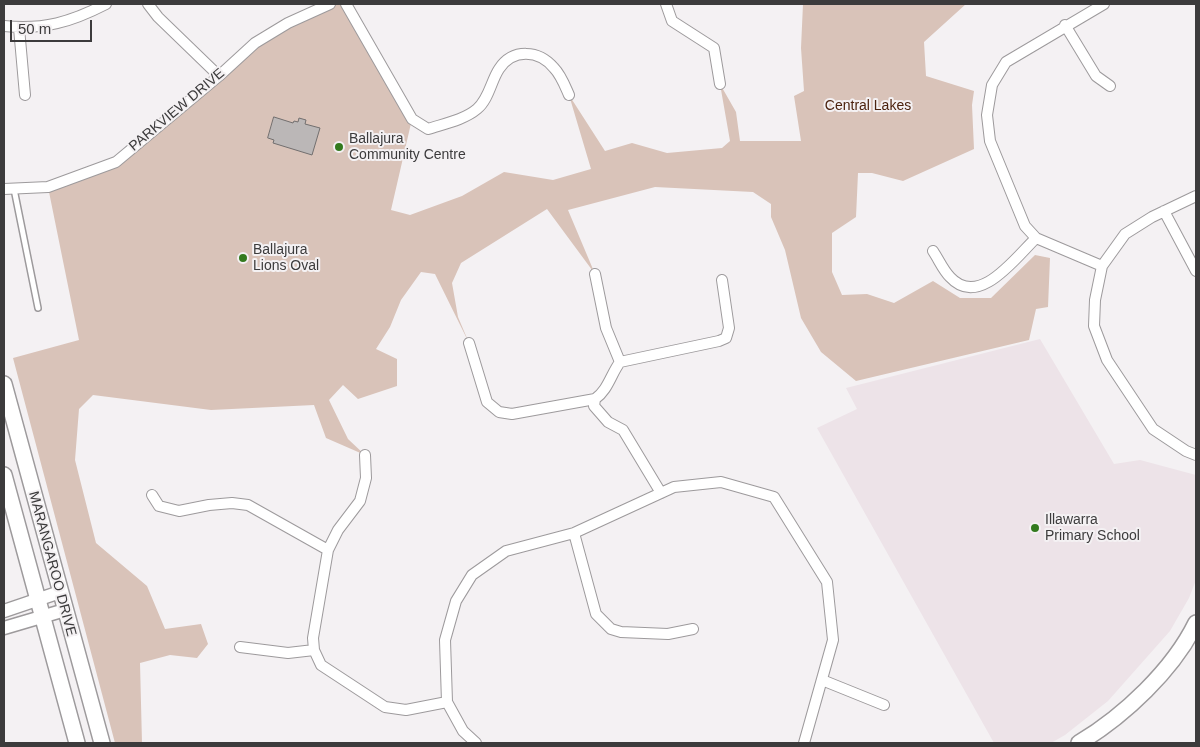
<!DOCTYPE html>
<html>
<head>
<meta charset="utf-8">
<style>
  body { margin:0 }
  #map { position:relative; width:1200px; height:747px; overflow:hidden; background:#f4f1f3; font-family:Helvetica,sans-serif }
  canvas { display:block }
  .frame { position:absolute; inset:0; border:5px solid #3c3b3c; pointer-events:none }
  .scale { position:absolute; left:10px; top:20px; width:82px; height:22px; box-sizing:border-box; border:2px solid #3c3b3c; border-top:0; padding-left:6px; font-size:15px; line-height:18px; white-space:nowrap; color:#3c3b3c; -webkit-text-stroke:4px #f4f1f3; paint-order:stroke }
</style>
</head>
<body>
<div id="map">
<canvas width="1200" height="747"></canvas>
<div class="frame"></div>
<div class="scale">50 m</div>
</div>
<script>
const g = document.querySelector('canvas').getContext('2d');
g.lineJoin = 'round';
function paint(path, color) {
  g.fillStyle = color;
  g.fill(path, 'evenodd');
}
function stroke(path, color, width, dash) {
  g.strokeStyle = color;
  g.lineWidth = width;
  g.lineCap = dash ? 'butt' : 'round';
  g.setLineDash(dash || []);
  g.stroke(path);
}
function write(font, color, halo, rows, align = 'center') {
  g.font = font + ' Helvetica,sans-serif';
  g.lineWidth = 4;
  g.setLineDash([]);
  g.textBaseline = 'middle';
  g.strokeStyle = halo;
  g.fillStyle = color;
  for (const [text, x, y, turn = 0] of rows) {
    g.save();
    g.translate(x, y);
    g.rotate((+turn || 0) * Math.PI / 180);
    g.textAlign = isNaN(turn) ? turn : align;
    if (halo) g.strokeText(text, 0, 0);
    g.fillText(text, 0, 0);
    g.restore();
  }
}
const built = new Path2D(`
  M1040,339l74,125 26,-4 56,15v105l-7,18 -19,33 -62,70 -43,34 -14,8h-57l-177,-315 40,-19 -11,-21z`);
const green = new Path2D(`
  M330,4h16l66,115 -21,91 19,5 52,-19 42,-24 49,8 38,-11 -22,-74 36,56 27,-8 35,10 55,-5 8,-7 -10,-57 16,28 4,29h61l-7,-45 10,-5 -3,-43 2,-44h163l-42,38 2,34 48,15 -2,14 2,44 -71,32 -31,-8h-14l-2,44 -24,16v39l10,23 25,-1 27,9 39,-22 27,17h31l44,-43 15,3 -2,49 -12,2 -7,31 -173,41 -35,-29 -20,-34 -16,-68 -14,-33v-13l-18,-12 -98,-5 -87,23 27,64 -48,-65 -86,54 -9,20 6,34 11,26 -34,-69 -14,-2 -20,28 -11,27 -14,22 21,10v27l-39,13 -15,-14 -14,15 19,39 17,16 -39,-17 -12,-33 -103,5 -118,-15 -14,14 -4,51 21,83 51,43 18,43 36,-5 7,20 -11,14 -27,-3 -30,8 2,80h-27l-102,-385 66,-18 -31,-153 68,-25 139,-119z`);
const building = new Path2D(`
  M274,117l19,6 1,-2 4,1 1,-4 7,2 -1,4 15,4 -8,27 -39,-12 1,-3 -6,-2z`);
const service = new Path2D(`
  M14,189l24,119`);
const minor = new Path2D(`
  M148,4l10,13 61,59
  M346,4l66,115 16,10c15,-5 36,-9 49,-20 12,-10 14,-28 22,-40 14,-21 40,-19 55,-1 7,7 11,18 15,27
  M666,4l6,17 42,27 6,36
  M1065,25l31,51 14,10
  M4,26c40,4 67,-4 102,-22
  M19,28l6,67
  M4,189l44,-2 68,-25 103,-86 36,-33 33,-20 42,-19
  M1196,196l-44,21 -27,17 -23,32 -7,34 -1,26 13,34 46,69 33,22 10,4
  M1164,211l32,60
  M933,251c6,9 10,19 17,26 29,32 66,-20 86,-39
  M1102,266l-66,-28 -11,-12 -35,-85 -3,-26 5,-30 14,-23 98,-58
  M595,274l11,54 14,34
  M469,343l18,59 12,10 13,2 83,-15 -1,7 14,16 15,8 38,63
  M595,399c13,-9 16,-25 25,-37l99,-21 7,-3 3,-10 -7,-48
  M365,455l1,23 -6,23 -22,29 -10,20 -15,88 1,12 7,15 64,42 21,3 41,-8
  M152,495l7,11 20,5 30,-6 23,-2 16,2 80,45
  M574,533l22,81 15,15 10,3 47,2 25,-5
  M240,647l48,6 26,-3
  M822,680l62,25
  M476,743l-13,-12 -16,-29 -2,-62 11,-39 16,-26 34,-24 68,-18 100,-46 47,-5 53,15 53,85 6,58 -29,103`);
const tertiary = new Path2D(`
  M4,611l56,-19
  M4,628l61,-18`);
const secondary = new Path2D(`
  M4,384l98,359
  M4,475l73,268
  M1079,743c45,-27 94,-73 117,-120`);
const markers = [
  [339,147,5,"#337a1e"],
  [243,258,5,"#337a1e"],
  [1035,528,5,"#337a1e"]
];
const parkNames = [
  ["Central Lakes",868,106]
];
const streetNames = [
  ["PARKVIEW DRIVE",177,110,-40],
  ["MARANGAROO DRIVE",52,564,75]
];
const poiNames = [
  ["Ballajura",349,139],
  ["Community Centre",349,155],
  ["Ballajura",253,250],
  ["Lions Oval",253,266],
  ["Illawarra",1045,520],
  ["Primary School",1045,536]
];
paint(built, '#ede3e8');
paint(green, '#d9c3b9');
paint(building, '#bbb7b7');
stroke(building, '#726f6f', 1);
stroke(service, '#9d9a9c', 8);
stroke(minor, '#9d9a9c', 12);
stroke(tertiary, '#9d9a9c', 15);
stroke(secondary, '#9d9a9c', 18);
stroke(service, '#fff', 5);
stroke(minor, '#fff', 10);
stroke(tertiary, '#fff', 12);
stroke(secondary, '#fff', 15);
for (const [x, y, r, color] of markers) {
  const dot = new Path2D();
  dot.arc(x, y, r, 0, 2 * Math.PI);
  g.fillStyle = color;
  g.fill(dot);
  stroke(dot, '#f4f1f3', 2);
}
write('14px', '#4c220e', '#f4f1f3', parkNames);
write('14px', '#3c3b3c', '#f4f1f3', streetNames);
write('14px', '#3c3b3c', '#f4f1f3', poiNames, 'left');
</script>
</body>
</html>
